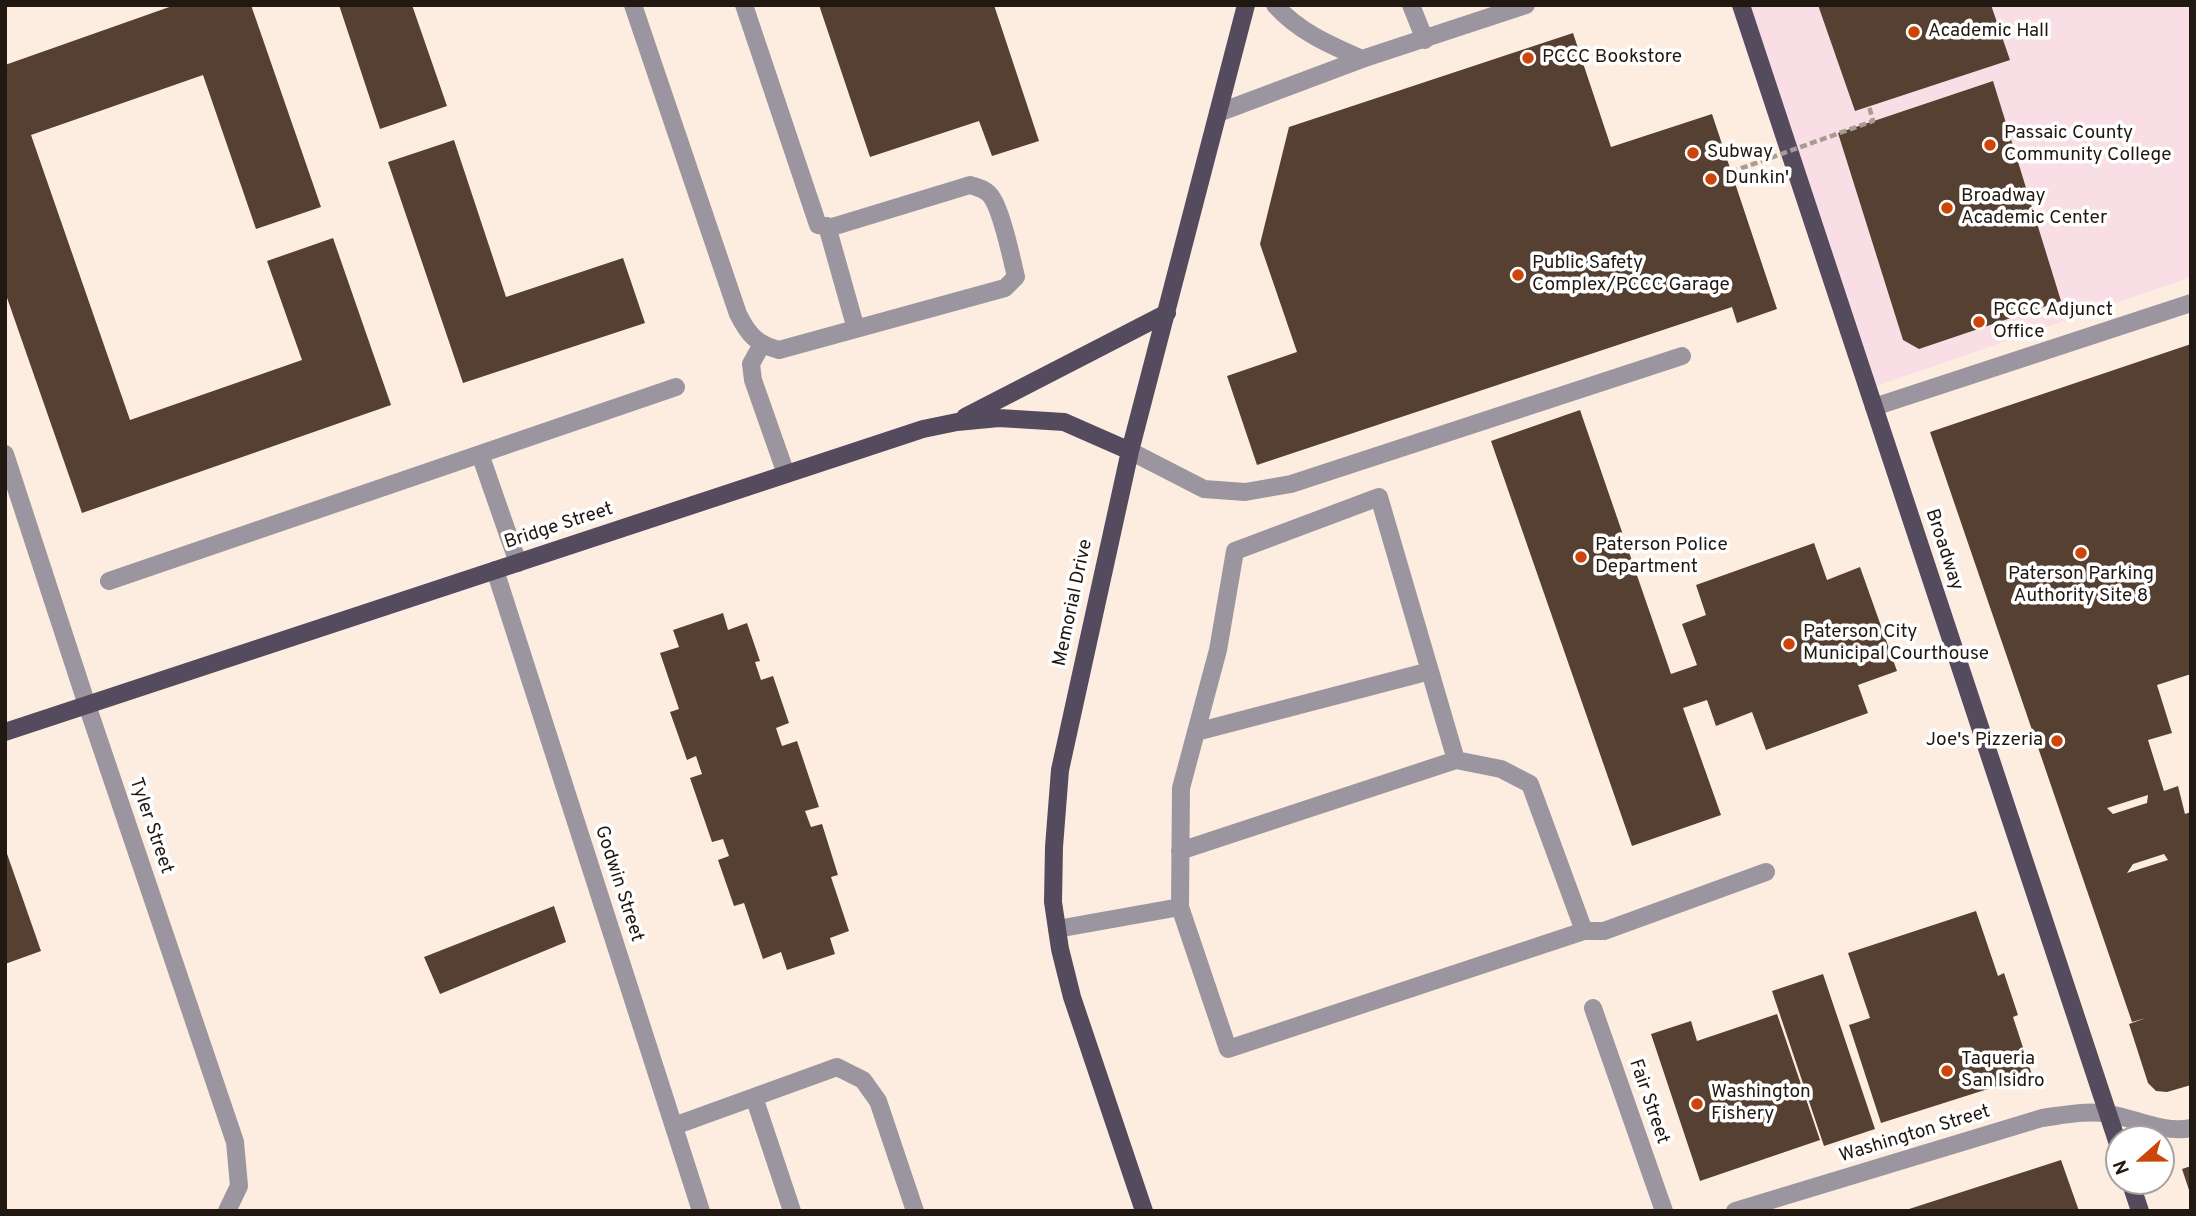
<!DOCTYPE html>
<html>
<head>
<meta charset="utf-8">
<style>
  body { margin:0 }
  #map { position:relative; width:2196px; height:1216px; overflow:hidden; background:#fdede1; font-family:Overpass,sans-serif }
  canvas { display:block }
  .frame { position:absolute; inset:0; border:7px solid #211811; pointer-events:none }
  .north { position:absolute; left:2105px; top:1125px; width:70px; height:70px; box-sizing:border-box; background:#fff; border:2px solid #a6a3a0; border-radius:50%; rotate:249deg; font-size:19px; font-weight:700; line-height:28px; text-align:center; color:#211811 }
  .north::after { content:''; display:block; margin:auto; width:24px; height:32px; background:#cc460b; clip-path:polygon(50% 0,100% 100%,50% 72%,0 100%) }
</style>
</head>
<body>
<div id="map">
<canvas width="2196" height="1216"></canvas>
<div class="frame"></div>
<div class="north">N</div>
</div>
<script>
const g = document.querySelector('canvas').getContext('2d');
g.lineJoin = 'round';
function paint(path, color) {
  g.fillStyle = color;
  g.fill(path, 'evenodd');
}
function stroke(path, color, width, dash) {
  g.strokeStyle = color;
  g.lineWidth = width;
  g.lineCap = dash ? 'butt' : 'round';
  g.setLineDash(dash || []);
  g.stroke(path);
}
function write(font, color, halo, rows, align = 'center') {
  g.font = font + ' Overpass,sans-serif';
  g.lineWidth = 7;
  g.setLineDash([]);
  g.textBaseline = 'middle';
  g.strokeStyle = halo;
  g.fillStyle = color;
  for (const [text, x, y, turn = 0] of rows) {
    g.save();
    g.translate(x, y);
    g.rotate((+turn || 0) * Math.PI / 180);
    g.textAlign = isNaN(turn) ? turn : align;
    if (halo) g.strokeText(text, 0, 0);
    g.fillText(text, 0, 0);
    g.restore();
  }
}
const education = new Path2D(`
  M1745,5h443l3,9v263l-323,112z`);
const building = new Path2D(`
  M175,5h76l70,202 -65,22 -53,-154 -172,60 99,285 172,-60 -35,-99 66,-23 58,167 -309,108 -77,-221v-227z
  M339,5h73l35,101 -67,23z
  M819,5h175l45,136 -47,15 -13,-35 -109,36z
  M1818,5h173l19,55 -155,51z
  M1573,33l38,114 101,-33 65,195 -40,14 -5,-16 -475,158 -30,-89 70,-24 -37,-108 29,-117z
  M1993,81l68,220 -142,48 -16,-9 -65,-207z
  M454,140l52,157 117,-39 22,65 -182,60 -75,-221z
  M2191,344v330l-34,11 15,48 -24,7 16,51 14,-5 7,28 6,-2v273l-24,7 -11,-1 -8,-8 -19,-59 17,-6 -14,4 -202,-590zM2148,795l-1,8 -34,11 -6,-6zM2164,854l4,6 -41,13 6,-9z
  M1580,410l91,264 26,-9 -15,-41 24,-9 -10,-30 118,-42 13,37 33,-13 37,104 -39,14 10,28 -102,37 -14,-38 -36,14 -9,-26 -24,8 38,107 -89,31 -141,-405z
  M723,613l5,17 19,-7 13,38 -5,1 6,18 12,-4 16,47 -13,5 6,18 15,-5 22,66 -14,4 6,16 11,-3 16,51 -7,2 18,54 -19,7 5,16 -48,16 -6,-18 -18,7 -19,-56 -10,3 -16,-46 11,-4 -6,-17 -11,3 -22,-64 12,-4 -6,-18 -9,4 -17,-48 9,-3 -19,-56 19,-6 -6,-17z
  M5,848l36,103 -36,13z
  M554,906l12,36 -126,52 -16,-37z
  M1976,911l22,65 6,-3 14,42 -5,2 19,58 -151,48 -32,-98 21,-7 -22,-65z
  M1823,974l52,155 -51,17 -52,-155z
  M1777,1014l43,126 -120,41 -49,-147 40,-13 6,20z
  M2061,1160l18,51h-173v-1z
  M2191,1166v27h-1l-8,-24z`);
const minor = new Path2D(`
  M633,5l105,309c10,20 18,30 41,36l226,-62 11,-11c-4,-17 -15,-70 -26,-82 -5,-6 -13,-8 -20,-10l-138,42 -14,-2 -74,-220
  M1275,5c24,27 55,40 87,54
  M1411,5l14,35
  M1218,113l144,-54 164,-54
  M827,226l29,103
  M762,344l-11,20 2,16 33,94
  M1874,407l317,-104
  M1130,451l74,38 41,3 46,-8 391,-128
  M5,454l82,251 148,437 4,44 -12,25
  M480,454l38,109
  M495,570l206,641
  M109,581l567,-194
  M1196,732l234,-61
  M1180,851l276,-91
  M1057,929l123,-22 1,-119 37,-138 17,-99 144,-54 77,263 45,9 29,15 54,147 -356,118 -48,-142
  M1584,931h20l162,-59
  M1593,1008l71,203
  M754,1097l38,114
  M674,1126l163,-59 26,13 15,21 37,110
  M1735,1211l307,-93c22,-3 44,-8 67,-4 26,4 54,20 82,14`);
const major = new Path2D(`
  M1741,5l378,1142
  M965,417l202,-104
  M5,732l918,-303 34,-7 42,-4 65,4 66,29
  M2130,1181l10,30
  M1144,1211l-72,-214 -12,-48 -7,-47 1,-55 6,-77 70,-319 116,-446`);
const pathBridge = new Path2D(`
  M1731,172l142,-51 -4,-15`);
const markers = [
  [1914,32,7,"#cc460b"],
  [1528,58,7,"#cc460b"],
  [1990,145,7,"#cc460b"],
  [1693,153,7,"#cc460b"],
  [1711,179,7,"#cc460b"],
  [1947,208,7,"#cc460b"],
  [1518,275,7,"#cc460b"],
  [1979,322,7,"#cc460b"],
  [2081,553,7,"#cc460b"],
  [1581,557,7,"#cc460b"],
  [1789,644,7,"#cc460b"],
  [2057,741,7,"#cc460b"],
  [1947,1071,7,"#cc460b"],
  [1697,1104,7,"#cc460b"]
];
const poiNames = [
  ["Academic Hall",1928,32],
  ["PCCC Bookstore",1542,58],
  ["Passaic County",2004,134],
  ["Community College",2004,156],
  ["Subway",1707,153],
  ["Dunkin'",1725,179],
  ["Broadway",1961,197],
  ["Academic Center",1961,219],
  ["Public Safety",1532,264],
  ["Complex/PCCC Garage",1532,286],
  ["PCCC Adjunct",1993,311],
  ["Office",1993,333],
  ["Paterson Police",1595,546],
  ["Department",1595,568],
  ["Paterson Parking",2081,575,"center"],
  ["Authority Site 8",2081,597,"center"],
  ["Paterson City",1803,633],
  ["Municipal Courthouse",1803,655],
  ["Joe's Pizzeria",2043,741,"right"],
  ["Taqueria",1961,1060],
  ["San Isidro",1961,1082],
  ["Washington",1711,1093],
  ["Fishery",1711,1115]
];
const streetNames = [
  ["Bridge Street",559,527,-18],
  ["Broadway",1943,550,72],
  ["Memorial Drive",1074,603,-78],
  ["Tyler Street",150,826,71],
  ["Godwin Street",618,884,72],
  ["Fair Street",1648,1102,71],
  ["Washington Street",1915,1135,-17]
];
paint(education, '#f9dee5');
paint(building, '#564031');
stroke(minor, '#9b95a0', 18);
stroke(major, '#554b5e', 18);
stroke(pathBridge, '#a89b91', 4.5, [7, 3.5]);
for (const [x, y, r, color] of markers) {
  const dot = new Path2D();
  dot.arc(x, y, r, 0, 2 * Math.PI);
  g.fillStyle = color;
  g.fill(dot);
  stroke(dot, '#fff', 2.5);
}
write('19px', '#211811', '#fff', poiNames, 'left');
write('19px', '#211811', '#fff', streetNames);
</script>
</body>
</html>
